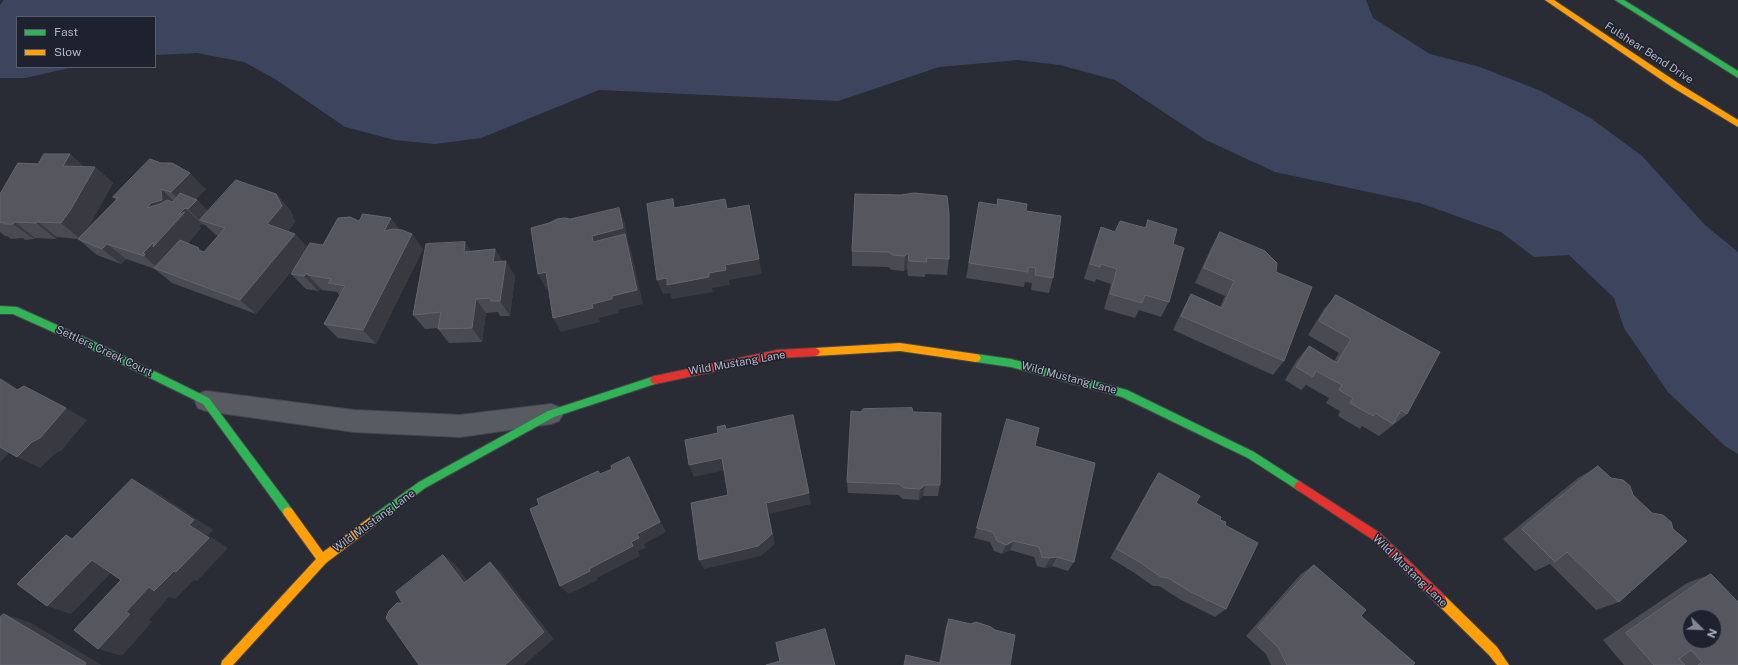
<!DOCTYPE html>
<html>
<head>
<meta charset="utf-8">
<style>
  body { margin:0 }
  #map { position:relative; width:1738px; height:665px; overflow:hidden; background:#2a2c35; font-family:"Public Sans",sans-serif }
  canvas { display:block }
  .legend { position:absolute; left:16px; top:16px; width:140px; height:52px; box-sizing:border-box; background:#1e212e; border:1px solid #5a5d6a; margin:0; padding:5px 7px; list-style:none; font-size:12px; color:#b4b7c5 }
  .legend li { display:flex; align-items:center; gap:8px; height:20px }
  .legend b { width:20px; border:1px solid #5a5d6a }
  .north { position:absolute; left:1682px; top:609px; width:40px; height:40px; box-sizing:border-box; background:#1e212e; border:1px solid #5a5d6a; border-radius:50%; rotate:113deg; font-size:11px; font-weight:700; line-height:16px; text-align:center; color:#b4b7c5 }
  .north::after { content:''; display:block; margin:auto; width:14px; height:18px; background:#848693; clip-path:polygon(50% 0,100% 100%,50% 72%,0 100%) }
</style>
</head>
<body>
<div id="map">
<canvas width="1738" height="665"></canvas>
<ul class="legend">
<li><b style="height:5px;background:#30b455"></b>Fast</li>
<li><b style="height:5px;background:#ff9f0a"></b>Slow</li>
</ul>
<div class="north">N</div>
</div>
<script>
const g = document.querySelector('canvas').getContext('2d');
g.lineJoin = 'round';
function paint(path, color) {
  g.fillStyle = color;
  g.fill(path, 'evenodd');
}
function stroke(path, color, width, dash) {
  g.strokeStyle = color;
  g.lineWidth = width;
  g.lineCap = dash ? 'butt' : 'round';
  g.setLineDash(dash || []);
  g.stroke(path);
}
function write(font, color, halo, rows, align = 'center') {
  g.font = font + ' "Public Sans",sans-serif';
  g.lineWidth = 3;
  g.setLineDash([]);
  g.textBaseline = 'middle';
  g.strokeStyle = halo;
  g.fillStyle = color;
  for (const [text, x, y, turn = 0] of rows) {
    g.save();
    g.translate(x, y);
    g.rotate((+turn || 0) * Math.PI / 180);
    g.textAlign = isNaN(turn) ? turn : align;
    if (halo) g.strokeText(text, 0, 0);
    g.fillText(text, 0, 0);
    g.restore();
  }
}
const water = new Path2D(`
  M4,0h1362l7,18 57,36 50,13 61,24 51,28 50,37 63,69 33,27v202l-13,-8 -57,-54 -44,-64 -10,-30 -45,-43 -35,2 -33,-25 -81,-29 -145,-31 -69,-32 -91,-60 -55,-15 -42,-5 -79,7 -101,34 -239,-11 -118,48 -46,6 -40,-4 -50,-13 -70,-48 -31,-17 -47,-9 -42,2v-38h-138v50h57l-49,11h-25v-73z`);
const street = new Path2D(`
  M206,391l148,19 106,5 91,-11 8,3 4,7 -4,7 -8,3 -91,13 -106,-5 -148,-21 -8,-3 -3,-7 3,-7z`);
const fast = new Path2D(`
  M1615,0h9l114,71v7z
  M0,306l17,1 80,36 112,55 83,111 1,3 -1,3 -4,2 -4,-2 -81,-111 -112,-55 -78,-35h-13z
  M976,354l35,5 116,31 127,62 48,31 2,3 -2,3 -3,2 -3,-2 -48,-31 -126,-61 -111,-30 -35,-5 -3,-1 -2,-3 2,-3z
  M655,376l3,1 2,3 -2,3 -104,34 -129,71 -48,36 -4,2 -4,-2 -1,-3 1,-3 50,-36 129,-71z`);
const slow = new Path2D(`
  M1545,0h9l124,83 60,37v7l-66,-40z
  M900,343l76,11 3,1 2,3 -2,3 -3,1 -76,-11 -85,5 -3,-1 -2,-3 2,-3 3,-1z
  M288,507l4,2 31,43 46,-34 4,-2 4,2 1,3 -1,3 -51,39 -93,102h-12l1,-4 94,-102 -32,-44 -1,-3 1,-3z
  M1441,595l4,1 52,51 12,18h-12l-8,-10 -52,-51 -1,-4 1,-4z`);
const jam = new Path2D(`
  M815,348l3,1 2,3 -2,3 -3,1 -38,2 -122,26 -3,-1 -2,-3 2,-3 3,-1 122,-26z
  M1299,481l81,52 65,63 1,4 -1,4 -4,1 -4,-1 -65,-65 -76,-50 -2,-3 2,-3z`);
const wall = new Path2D(`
  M70,154l14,13h11l18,16 -23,41 -5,7 31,-31 -3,-3 37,-38 56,30 -10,10 12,12 68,-17 14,16 5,12 -7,9 7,3 12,13 16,-2 36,-24 40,9 13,4 11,15 -47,95 -38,-6 -14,-14 16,-28 -3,-4 -15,-2 -1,-1 -3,2 -12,-2 -15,-15 8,-12 -43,52 -84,-31 -17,-14 -29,-10 -5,5 -24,-9 -19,-16 -21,-2 -1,2 -21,-1 -1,1 -9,1 -2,-2 -12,1 -4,-3h-2l-5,-4v-38l38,-30zM202,224l3,1 11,10 2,1 -14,16 -16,-9 13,-15 -2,-2z
  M855,194l94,65 -2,16 -22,-1v3l-17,-1 -1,-8 -3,3 -12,-1 -4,-3 -36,-1v-15z
  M979,202l18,3 29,6 27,67 -4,15 -18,-3 1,-7 -7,-1 -1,5 -58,-9z
  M1148,220l25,24 -4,58 -8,15 -22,-7 -4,8 -31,-9 7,-25 -15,-5 -1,3 -11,-3 11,-36 6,-16 14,5 30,-5z
  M1220,232l56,40 8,89 -11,14 -100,-45 10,-21 8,-15 29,13 5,-11 -30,-13 16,-35z
  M495,249l7,12 13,15 -5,40h-10l-2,-4 -12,1 -4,29 -33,1 -11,-14 1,-1 -14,1 -12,-14 58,-64z
  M1336,295l71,119 -28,22 -17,-10 -2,3 -22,-13 2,-5 -14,-8 3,-5 -23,-13 -5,5 -16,-10 12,-20 12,-14 25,15 5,-8 -31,-18 16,-26z
  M913,412l27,73 -2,11h-15l-4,4 -16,-1 -5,-4 -50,-2 -1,-11z
  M1007,419l28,27 39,116 -6,9 -16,-5 -7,2 -8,-2 -3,-9 -24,-7 -8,4 -8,-3 -4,-9 -16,-4z
  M1598,466l13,12 22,17 -14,107 -23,8 -46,-46 -15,7 -32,-32 75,-61z
  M1159,473l66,52 1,84 -11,8 -34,-17 -22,-14h-6l-20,-14 -23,-14 41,-73z
  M1314,565l47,51 52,49h-142l-5,-11 -20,-18 55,-62z
  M1711,574l27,91h-114l-21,-25 84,-57z
  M949,619l61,46 -71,-2 7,-37z`);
const shadedWall = new Path2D(`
  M70,154l18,16 -25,-4z
  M95,167l18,16 -23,41 -10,15 -19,-16z
  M190,173l16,16 -18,20 -17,-17z
  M161,189l17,16 7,3 17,16 -3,2 2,2 -31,35 -9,8 -17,-15 -1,-3 4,-45z
  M276,194l14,16 5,12 -14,17 -14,-15z
  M197,200l16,16 -13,4 4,5 -16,-16z
  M619,208l6,15 3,19 3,8 12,54 -25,6 1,3 -20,5 1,4 -39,10 -8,-14 39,-14v-68z
  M391,218l11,15 -18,-2z
  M15,222l20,16 -1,1 -21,-15z
  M38,222l19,15 -1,2 -20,-16z
  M295,234l14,15 -53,65 -16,-14z
  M412,234l11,15 -47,95 -13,-14z
  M465,242l10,16 -11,-6z
  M107,244l19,15 -5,5 -19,-15z
  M199,248l17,15 -18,-13z
  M495,249l9,15 -11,-2z
  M908,253l-1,15 -3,3 1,-15z
  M759,259l3,15 -33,6 1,5 -18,3 1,4 -41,7 -2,-6 -7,1 -6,-14 68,-15z
  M506,261l9,15 -5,40 -10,-15z
  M546,272l8,15 -8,2 -8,-15z
  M307,273l1,2 13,14 -3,2 -14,-15z
  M476,299l10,14 -4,29 -10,-14z
  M0,378l7,4 32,21 -22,-13 -17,-11z
  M66,408l21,12 -25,30 -7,4 -15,14 -23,-11z
  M0,447l10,5 -10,10z
  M629,457l7,12 30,63 -22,12 2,4 -8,3 2,5 -43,22 1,2 -29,14 -9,-8 29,-17 42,-27 6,-8z
  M722,458l4,12 -32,7 -5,-12z
  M132,479l21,11 60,40 -5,5 20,13 -31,33 -3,-1 -19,19 -6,-2 -20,23 3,2 -30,34 -24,-7 28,-37 23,-25 25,-16 15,-46z
  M925,485l-2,11 -4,4 1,-11z
  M809,493l2,11 -42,10 6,30 -14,12 -57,13 -5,-9 67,-57z
  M1014,541l-4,9 -8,4 4,-9z
  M443,555l12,9 21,28 -12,-9z
  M1057,557l-5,9 -7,2 5,-10z
  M92,560l23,9 -44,45 -24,-8z
  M490,562l11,10 53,67 -30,26h-19z
  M4,614l25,8 73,43h-17z`);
const building = new Path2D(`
  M44,154h26l-7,12 32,1 -24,42 -10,14 -23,-1 -2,1 -21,-1 -2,2h-9v-2l-4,1v-29l18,-31 20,1z
  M150,159l11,4h11l18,10 -19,19 -10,-3 1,11 -11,3 -4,5 13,-4 7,-4 6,2 7,-9 17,7 -9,9 -3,-1 -7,7 7,-3 -32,35 1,-5 -11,11 2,1 -1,2 -37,-12 -5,5 -24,-10 40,-41 -5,-1z
  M236,180l40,14 6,12 -15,18 28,10 -55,66 -86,-32 26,-28 19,8 -1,2 6,2 21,-24 -25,-8z
  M914,193l33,3 2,17v46l-23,-1 1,4 -18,-1 -1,-8 -3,3 -12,-1 -4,-3 -37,-1 3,-57 46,1z
  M673,199l1,9 51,-9 2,10 22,-4 10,54 -34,6 1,5 -17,3v4l-42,8v-7l-10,2 -10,-76z
  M998,199l29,5 -1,7 35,5 -8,62 -18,-3 1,-7 -8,-1v5l-59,-9 10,-61 18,3z
  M619,208l4,20 -31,8 1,6 32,-8 12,56 -25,6v3l-20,5 1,4 -40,10 -7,-46 -8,2 -7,-46 18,-5 8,-4 8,-1 5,1z
  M363,214l28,4 -7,13 9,-2 9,1 10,4 -49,96 -39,-6 21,-38 -17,-3 3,-4 -23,-4 -1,-2 -3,3 -13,-2 19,-31 13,2 15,-27 12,-1 9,4z
  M1148,220l29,9 -4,15 11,4 -15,54 -24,-7 -3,8 -32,-9 7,-25 -16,-5 -1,3 -10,-3 11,-37 14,5 5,-11 26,7z
  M1220,232l45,19 12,12 -1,9 36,15 -28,74 -103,-45 10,-22 31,14 12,-27 -30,-13z
  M465,242l-1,10 31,-3 -2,13 13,-1 -6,40h-9v-3l-15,1 -4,29 -34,1 3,-17 -28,3 13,-71z
  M1336,295l104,57 -33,62 -6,-4 -8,14 -18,-11 -2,3 -23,-13 3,-5 -14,-8 3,-5 -26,-14 -3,6 -17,-10 13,-21 28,17 14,-24 -32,-18z
  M0,379l17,11 7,-4 42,22 -26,30 -8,4 -15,15 -17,-10z
  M912,408l1,4 28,1 -1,72h-15l-5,4 -16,-1 -5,-4 -52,-2 4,-71 10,1 2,-3z
  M793,415l16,78 -43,10 6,31 -14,12 -59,14 -8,-57 37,-8 -6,-37 -33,7 -4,-25 33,-7 -1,-6 8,-2 1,4z
  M1007,419l32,9 -4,18 60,17 -21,99 -17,-5 -7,1 -8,-1 -3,-10 -25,-6 -8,4 -9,-4 -4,-9 -16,-4z
  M629,457l31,65 -23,12 2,4 -8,4 2,4 -44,23 1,2 -30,15 -30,-77 9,-4 -2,-6 61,-28 2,3 12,-5 -1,-3z
  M1598,466l13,12 12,2 7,6 3,9 19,18 11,2 8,7 2,7 14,12 -68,61 -52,-50 -12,10 -33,-33z
  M1159,473l41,23 -4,7 25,14 -1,3 6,2 -1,3 33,18 -32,66 -35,-17 -23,-14 -7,-1 -20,-14 -24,-14z
  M132,479l62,41 -5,5 20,13 -33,34 -2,-1 -20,20 -5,-4 -23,25 4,2 -32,35 -24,-19 47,-50 -29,-20 -45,46 -30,-22 49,-49 6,4z
  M443,555l21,28 26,-21 54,70 -39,33h-86l-33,-47 3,-7 8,-8h5l-6,-11z
  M1314,565l52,45 -5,6 54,47 -2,2h-126l-9,-18 -20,-19z
  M1711,574l27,28v63h-40l4,-3 -11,-12 -12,9 6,6h-31l-28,-32zM1690,617h24v24h-24z
  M4,614l82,49 -1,2h-85v-48z
  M949,619l22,5 5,-2 15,5 4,3 20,5 -5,30h-106l2,-10 34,8z
  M825,629l10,36h-69l14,-4 -4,-18z`);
const streetNames = [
  ["Fulshear Bend Drive",1649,53,33],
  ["Settlers Creek Court",104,351,25],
  ["Wild Mustang Lane",737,363,-10],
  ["Wild Mustang Lane",1069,378,15],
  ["Wild Mustang Lane",374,521,-36],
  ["Wild Mustang Lane",1410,571,44]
];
paint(water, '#3d455e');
stroke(street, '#46474e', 2);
stroke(fast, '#46474e', 2);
stroke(slow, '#46474e', 2);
stroke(jam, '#46474e', 2);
paint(street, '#595b63');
paint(fast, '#30b455');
paint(slow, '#ff9f0a');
paint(jam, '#e5322d');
paint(wall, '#494a52');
paint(shadedWall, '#383941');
paint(building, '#55565e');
stroke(building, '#64656e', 1);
write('11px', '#b4b7c5', '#1e212e', streetNames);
</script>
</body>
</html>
